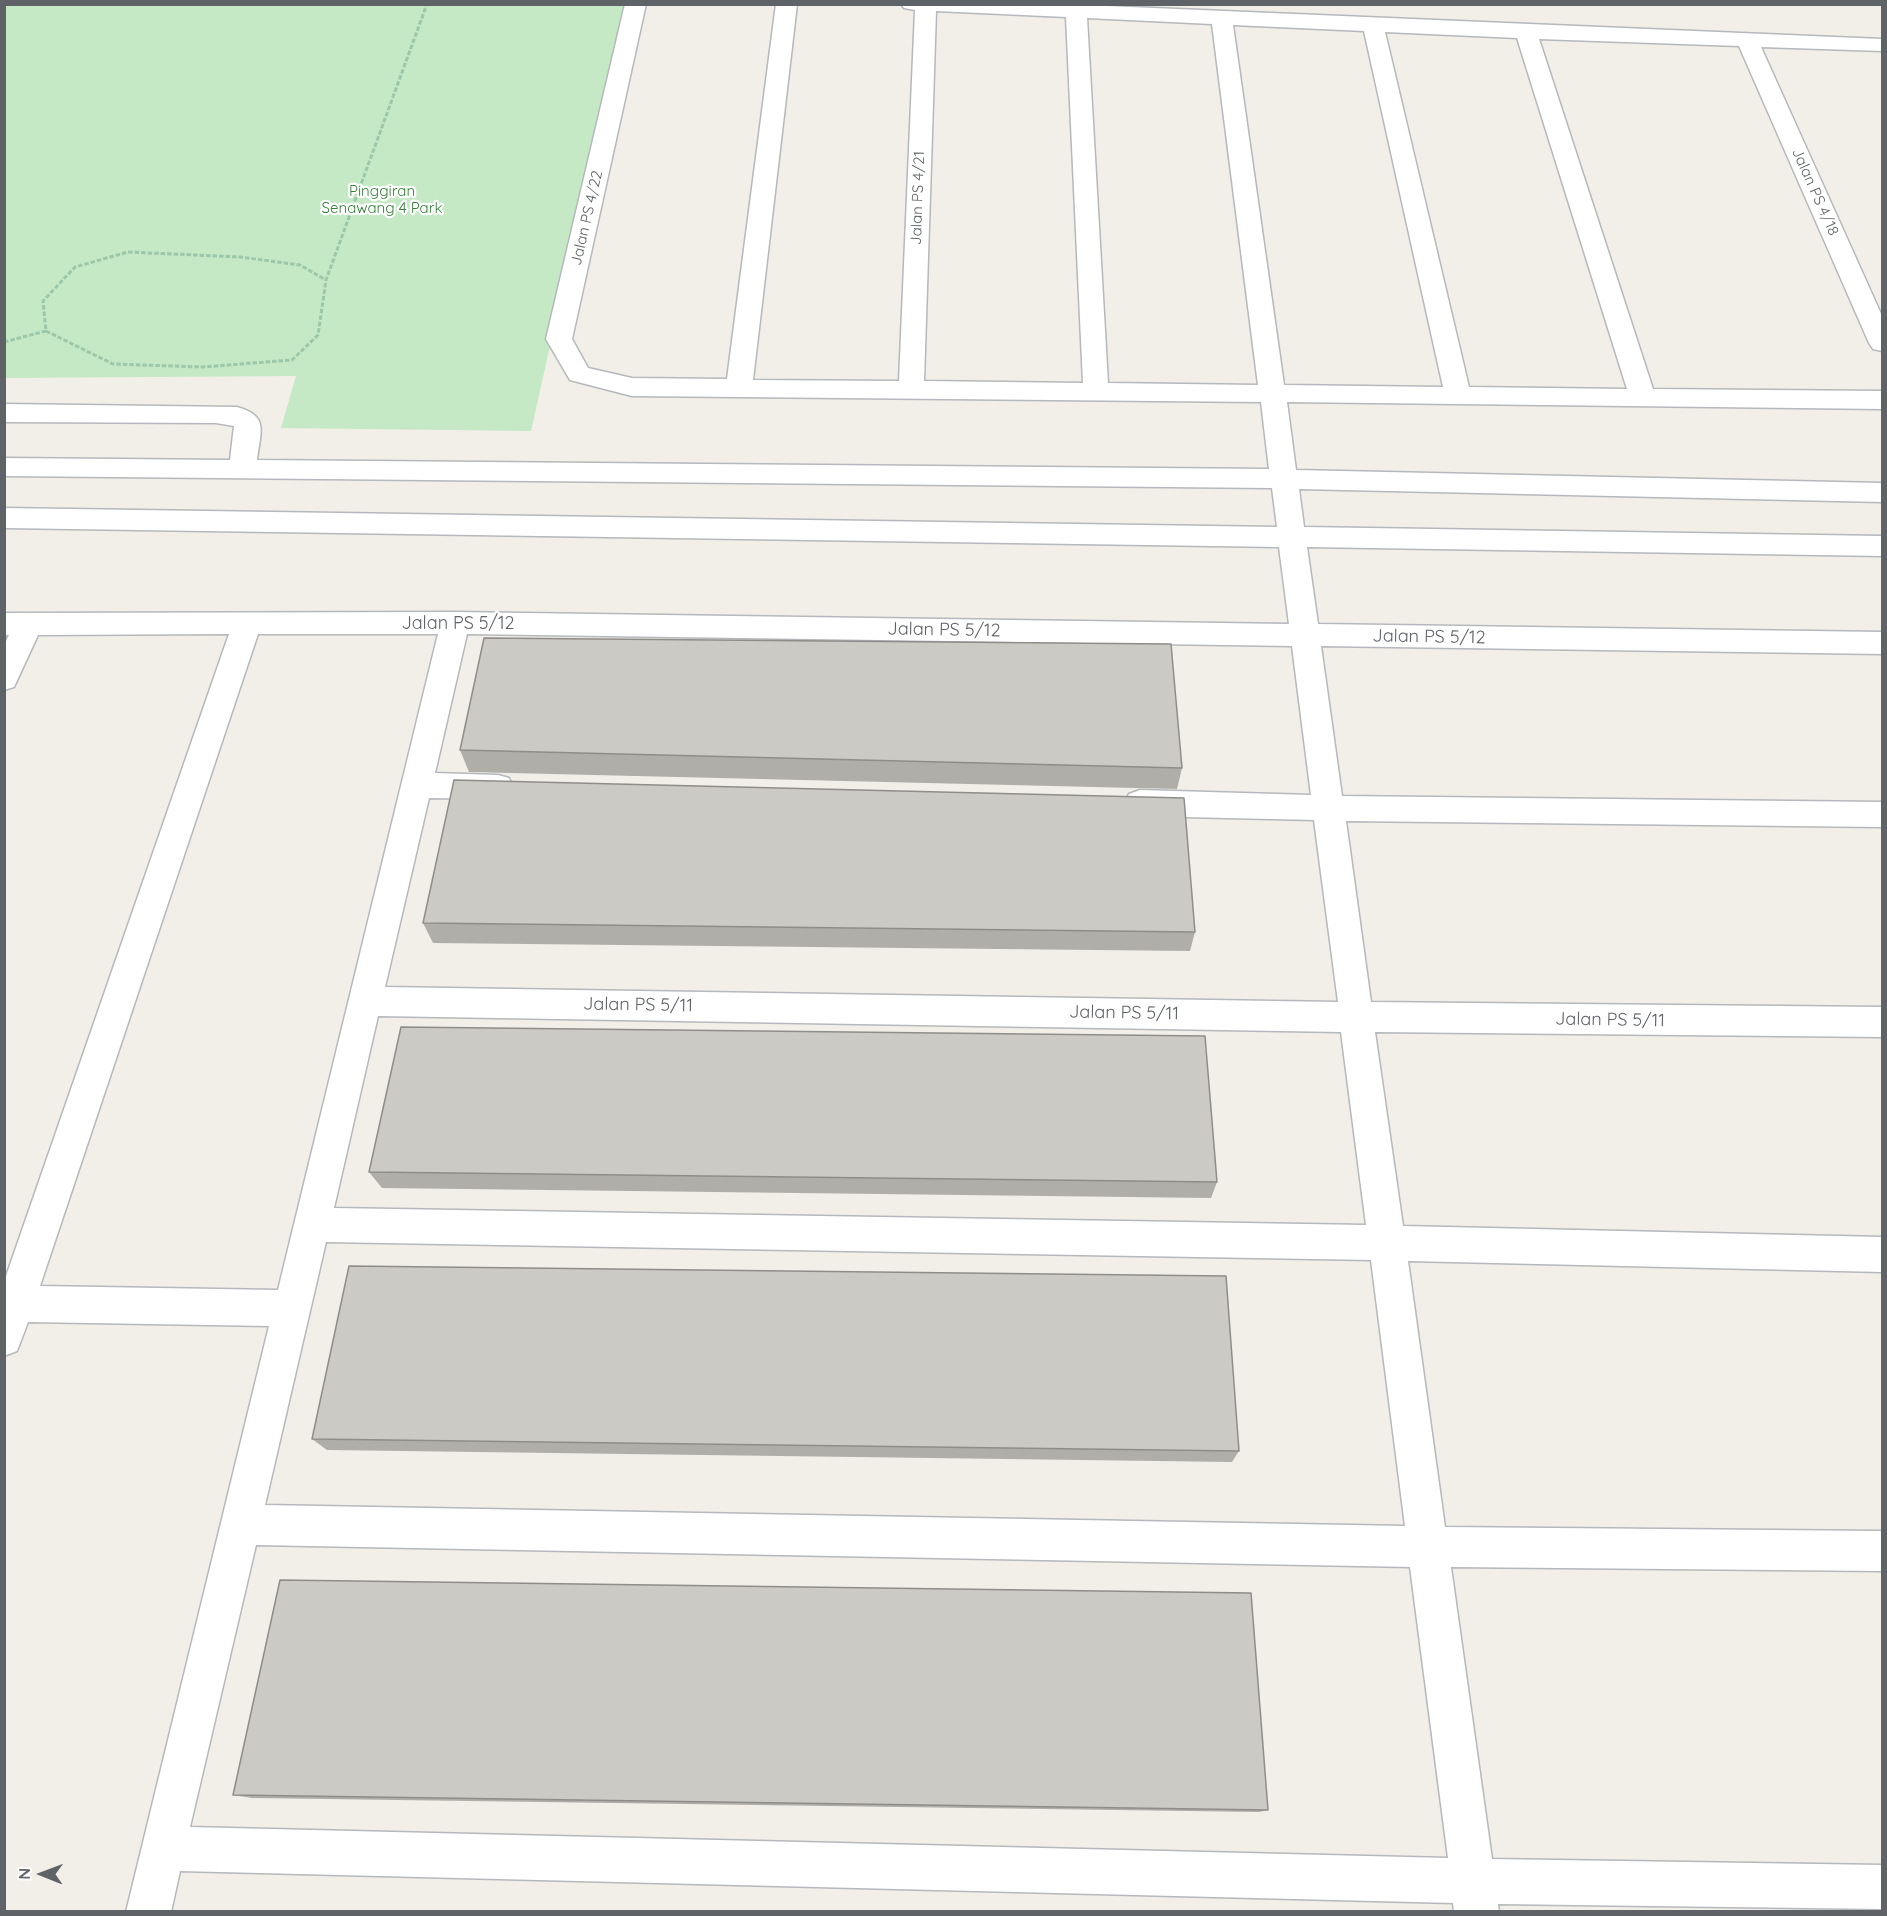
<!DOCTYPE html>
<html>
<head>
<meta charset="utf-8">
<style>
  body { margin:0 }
  #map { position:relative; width:1887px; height:1916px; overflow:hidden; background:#f1efe8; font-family:Quicksand,sans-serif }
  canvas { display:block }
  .frame { position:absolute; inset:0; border:6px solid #5f6368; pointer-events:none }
  .north { position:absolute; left:12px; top:1844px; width:60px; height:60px; -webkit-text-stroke:4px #fff; paint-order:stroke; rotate:271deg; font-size:16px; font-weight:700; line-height:24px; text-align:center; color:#5f6368 }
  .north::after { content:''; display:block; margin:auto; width:21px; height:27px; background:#5f6368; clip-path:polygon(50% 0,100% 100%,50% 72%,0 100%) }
</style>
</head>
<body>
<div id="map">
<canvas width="1887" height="1916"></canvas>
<div class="frame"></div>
<div class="north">N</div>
</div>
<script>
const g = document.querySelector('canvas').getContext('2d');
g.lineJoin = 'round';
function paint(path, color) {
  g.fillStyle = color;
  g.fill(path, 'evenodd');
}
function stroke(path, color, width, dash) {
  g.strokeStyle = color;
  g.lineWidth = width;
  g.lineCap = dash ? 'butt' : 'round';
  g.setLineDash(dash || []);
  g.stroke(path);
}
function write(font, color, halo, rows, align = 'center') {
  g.font = font + ' Quicksand,sans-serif';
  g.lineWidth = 4.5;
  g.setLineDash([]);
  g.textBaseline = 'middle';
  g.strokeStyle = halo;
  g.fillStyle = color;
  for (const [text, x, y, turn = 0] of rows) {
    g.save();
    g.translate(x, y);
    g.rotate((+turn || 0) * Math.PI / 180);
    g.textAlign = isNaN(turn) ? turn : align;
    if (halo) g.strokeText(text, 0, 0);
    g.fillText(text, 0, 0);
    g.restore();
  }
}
const green = new Path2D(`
  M4,5h622l-95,426 -250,-3 15,-52 -291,2z`);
const path = new Path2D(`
  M46,331l67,33 90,3 89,-7 26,-25 8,-55
  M4,342l42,-11 -3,-30 32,-34 53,-15 112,5 60,8 26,15 101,-276`);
const minor = new Path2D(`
  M625,4h21l-74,335 16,29 44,10 95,1 49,-375h21l-44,376 146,1 16,-371 -11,-2 -3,-4h159l822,35v12l-121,-4 121,269v35l-9,-2 -4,-6 -130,-297 -200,-7 114,350 229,2v18l-595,-7 9,68 586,13v19l-583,-13 5,38 578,9v20l-575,-9 11,77 564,8v22l-561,-8 21,150 540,6v25l-536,-6 25,181 511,5v30l-507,-5 28,194 479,11v35l-474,-11 37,266 437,4v40l-431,-4 41,292 390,6v44l-384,-5 1,8h-45l-1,-9 -1273,-32 -9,41h-45l143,-586 -241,-4 -11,29 -13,5v-74l225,-648 -191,1 -24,52 -10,3v-45l5,-10h-5v-22l451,-1 834,12 -10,-77 -1275,-19v-20l1273,19 -5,-39 -1268,-12v-18l226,2 4,-34 -18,-3 -212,-1v-18l233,3c33,9 23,25 20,53l1012,9 -8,-67 -629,-6 -62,-16 -24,-41zM936,11l130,6 17,366 -159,-2zM1087,18l125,6 46,361 -150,-2zM1233,25l131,6 79,356 -159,-2zM1385,32l132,6 110,351 -158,-2zM258,634h180l-160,656 -238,-4zM467,634l825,12 19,149 -171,-5 -11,4 -5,9 5,9 11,4 174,4 24,182 -953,-15 44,-189 69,1 11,-3 4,-9 -4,-9 -11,-3 -63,-2zM378,1016l963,16 25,193 -1032,-17zM326,1242l1045,18 34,266 -1140,-21zM256,1545l1154,22 38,291 -1258,-31z`);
const wall = new Path2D(`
  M460,750l722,18 -5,21 -708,-17z
  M423,923l772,9 -5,19 -757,-8z
  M369,1172l848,10 -6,16 -829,-10z
  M312,1439l927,12 -7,11 -905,-12z
  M233,1795l1035,15 -9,2 -1007,-14z`);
const building = new Path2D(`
  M484,638l687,6 11,124 -722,-18z
  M454,780l730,18 11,134 -772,-9z
  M401,1027l804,9 12,146 -848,-10z
  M349,1266l877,10 13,175 -927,-12z
  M280,1580l971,13 17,217 -1035,-15z`);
const farParknames = [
  ["Pinggiran",382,191],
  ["Senawang 4 Park",382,208]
];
const farStreetnames = [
  ["Jalan PS 4/18",1815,192,66],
  ["Jalan PS 4/21",918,198,-88],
  ["Jalan PS 4/22",587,218,-77]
];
const streetNames = [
  ["Jalan PS 5/12",458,624],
  ["Jalan PS 5/12",944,630,1],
  ["Jalan PS 5/12",1429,637,1],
  ["Jalan PS 5/11",638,1005,1],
  ["Jalan PS 5/11",1124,1013,1],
  ["Jalan PS 5/11",1610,1020,1]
];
paint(green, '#c5e8c5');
stroke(minor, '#b5b8bc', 3);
stroke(path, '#9cc7a9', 3, [4.5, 2]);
paint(minor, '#fff');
paint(wall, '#afaea9');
paint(building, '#cccac5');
stroke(building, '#8f8d8a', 1.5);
write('15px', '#348238', '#fff', farParknames);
write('15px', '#5f6368', '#fff', farStreetnames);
write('18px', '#5f6368', '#fff', streetNames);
</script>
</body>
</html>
